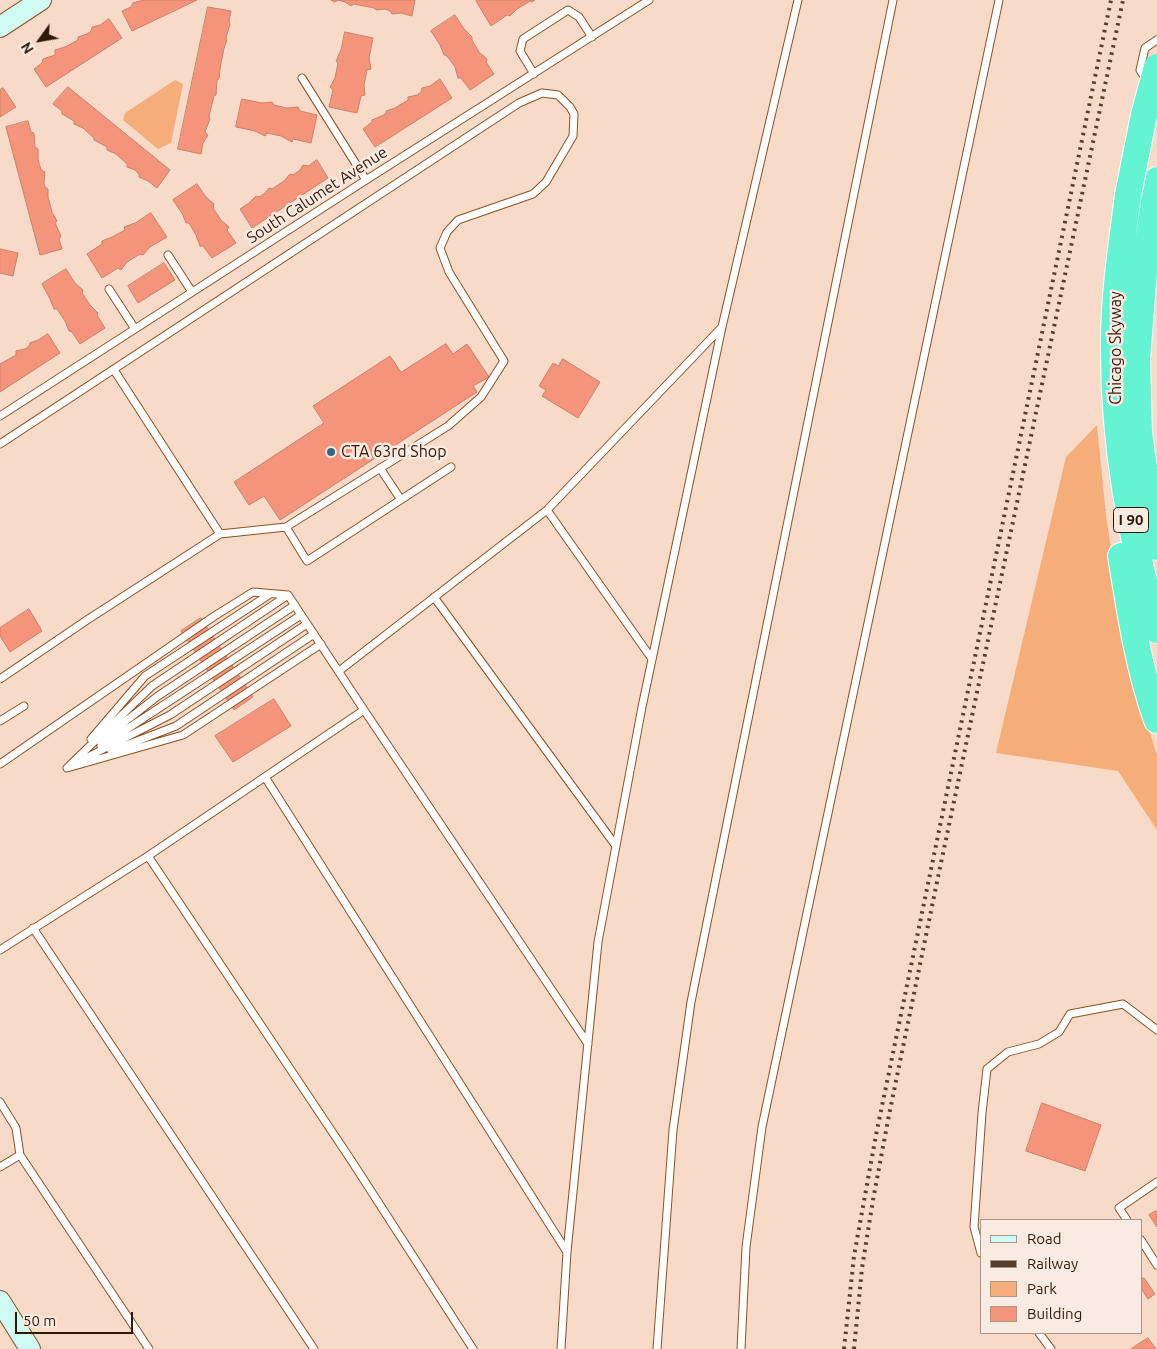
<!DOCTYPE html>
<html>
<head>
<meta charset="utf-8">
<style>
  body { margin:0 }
  #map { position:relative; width:1157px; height:1349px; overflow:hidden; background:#f7dbc8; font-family:Ubuntu,sans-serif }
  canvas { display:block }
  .legend { position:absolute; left:980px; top:1219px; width:162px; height:115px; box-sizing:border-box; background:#faebe2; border:1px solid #aa978a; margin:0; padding:6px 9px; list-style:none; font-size:15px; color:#321906 }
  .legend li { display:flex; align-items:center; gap:10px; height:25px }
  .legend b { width:25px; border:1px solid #aa978a }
  .north { position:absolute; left:15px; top:15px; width:50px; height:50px; -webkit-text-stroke:4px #faebe2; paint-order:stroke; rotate:238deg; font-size:14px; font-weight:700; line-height:20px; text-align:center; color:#321906 }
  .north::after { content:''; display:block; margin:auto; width:18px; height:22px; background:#321906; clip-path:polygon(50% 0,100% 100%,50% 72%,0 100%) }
  .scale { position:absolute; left:15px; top:1312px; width:118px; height:22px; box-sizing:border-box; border:2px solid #321906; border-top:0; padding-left:6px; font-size:15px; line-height:18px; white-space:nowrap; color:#321906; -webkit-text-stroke:4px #faebe2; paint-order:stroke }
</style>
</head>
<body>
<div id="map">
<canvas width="1157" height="1349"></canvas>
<ul class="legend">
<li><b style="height:6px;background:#d0fbf2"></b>Road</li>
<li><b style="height:6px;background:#573e2b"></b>Railway</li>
<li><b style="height:14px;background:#f5ad7a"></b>Park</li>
<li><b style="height:14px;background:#f4947a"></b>Building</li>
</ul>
<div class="north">N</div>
<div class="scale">50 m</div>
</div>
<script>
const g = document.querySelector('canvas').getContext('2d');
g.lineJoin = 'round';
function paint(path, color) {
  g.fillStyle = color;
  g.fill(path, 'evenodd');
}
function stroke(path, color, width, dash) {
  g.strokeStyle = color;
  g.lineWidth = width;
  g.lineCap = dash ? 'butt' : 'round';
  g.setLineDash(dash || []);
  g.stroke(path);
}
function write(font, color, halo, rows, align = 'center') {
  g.font = font + ' Ubuntu,sans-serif';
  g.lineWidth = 5;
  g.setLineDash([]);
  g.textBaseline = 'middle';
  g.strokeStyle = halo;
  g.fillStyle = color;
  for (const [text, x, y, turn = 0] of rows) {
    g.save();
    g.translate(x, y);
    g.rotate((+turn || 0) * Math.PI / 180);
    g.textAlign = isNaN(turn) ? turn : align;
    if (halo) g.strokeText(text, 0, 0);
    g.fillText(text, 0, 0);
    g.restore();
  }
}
const green = new Path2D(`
  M175,80l8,4 -12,59 -13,6 -35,-29 2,-7z
  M1097,425l9,91 15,95 20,94 16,50v75l-39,-59 -122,-18 70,-296z`);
const building = new Path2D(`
  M145,0h52l-65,31 -10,-20 9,-4 2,-4z
  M331,0h84l-3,16 -11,-3 -9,1 -2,-3 -5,-2 -9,1 -2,-2 -20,-4 -3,2 -6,-4 -7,-2 -3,2z
  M478,0h57l-3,2 -2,-1 -13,8 -7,7 -3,-1 -16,11 -15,-25z
  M208,7l23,4 -2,10 1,3 -4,14 1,2 -3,8 -4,21 -1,10 -2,1 -1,15 -2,1 -5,20 1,3 -5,13 3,3 -5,8 -2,11 -23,-5z
  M455,15l9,14 8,8v3l7,12 8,7 -1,3 8,12 -24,16 -9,-12h-3l-3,-11 -8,-11 -3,-1 -4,-10 -9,-14z
  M109,19l13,19 -76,49 -12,-18 8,-6 1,-4 12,-4v-5l10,-3 13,-7v-3l9,-3 4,-3 1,-4 8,-2z
  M345,32l28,6 -4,20 2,11 -4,1 -3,15 1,10 -4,1 -4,17 -28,-6 4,-17 -3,-3 5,-9 3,-15 -2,-2 5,-11z
  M440,79l12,19 -77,49 -12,-18 9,-7v-2l14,-6v-3l9,-3 13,-8v-3l9,-2 4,-3 1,-4 8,-2z
  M68,87l102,83 -13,18 -9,-7 -9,-4v-3l-4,-4 -8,-3v-3l-11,-10 -9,-4v-3l-13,-7v-2l-11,-10 -9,-4v-3l-12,-7v-3l-9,-7z
  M3,88l13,19 -16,10v-27z
  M242,99l20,4 10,-1 2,3 13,3 11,-1 2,4 17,4 -6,28 -18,-4 -1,3 -11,-6 -14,-3 -2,3 -10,-5 -19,-4z
  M28,121l3,11 3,1 1,14 3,2v10l3,11 4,2 -1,11 1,4 3,2v8l4,15 5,9 -2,2 6,13 -2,3 3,10 -22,6 -34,-128z
  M317,160l11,18 -76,50 -12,-19 9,-6 7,-7 3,1 5,-3 5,-6 3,1 12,-8 6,-7 3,1 7,-5 3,-5 5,1z
  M197,184l9,13 8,7 -1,4 8,12 8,7 -2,3 9,13 -24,15 -9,-12h-3l-4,-11 -7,-12h-3l-4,-10 -9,-13z
  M151,213l16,24 -17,10 -7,8 -3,-1 -13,8 -6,8 -3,-2 -16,10 -15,-24 15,-10v-3l10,-4 13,-7 -1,-3 11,-4z
  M0,249l18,4 -5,23 -13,-3z
  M164,263l11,17 -37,23 -10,-17z
  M66,269l9,14 8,7 -1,3 8,12 8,8 -1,2 8,13 -25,16 -8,-12 -3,-1 -4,-10 -8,-12h-3l-4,-10 -8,-15z
  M48,334l12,19 -60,39v-28l16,-9v-4l9,-2 4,-3 1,-3 8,-3z
  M446,344l7,10 14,-10 22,33 -16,9 4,6 -197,128 -16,-24 -15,9 -15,-23 90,-59 -11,-17 77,-50 11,16z
  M563,359l37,23 -22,36 -36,-22 4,-6 -7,-4 14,-23 5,3z
  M29,609l13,22 -32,21 -10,-16v-8z
  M201,618l52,79 -19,13 -53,-79z
  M274,699l17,27 -58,36 -18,-26z
  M1042,1103l59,22 -16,46 -59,-20z
  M1156,1211l1,2v14l-8,-12z
  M1144,1278l11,16 -7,5 -7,-11v-8z
  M1148,1338l8,11h-25z`);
const lane = new Path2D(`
  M534,74l-14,-23 3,-12 45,-29 11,7 13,20
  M302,78l64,102
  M1146,80l-6,-10 5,-22 12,-8
  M168,255l24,37
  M109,289l26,40
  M0,416l366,-236 283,-180
  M0,444l519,-341 23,-10 16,2 12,12 4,7 -1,22 -27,46 -13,12 -75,26 -11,12 -7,16 9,24 55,89 -23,36 -33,29 -162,101 -66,7 -106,-164
  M380,468l21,32
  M547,510l105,149
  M286,527l21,34 144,-94
  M434,597l182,249
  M339,671l208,-161 174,-182
  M0,679l87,-59 133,-86
  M364,710l224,334
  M0,721l24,-15
  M91,739l54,-63 125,-82
  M100,741l58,-45 137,-91
  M101,746l200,-131
  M111,751l65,-25 138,-92
  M80,761l90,-46 137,-91
  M0,764l213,-147 40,-25 35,3 76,115 -216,146 -148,94
  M69,766l83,-80 136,-91
  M67,768l116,-33 138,-91
  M265,777l302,475
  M148,856l203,304 122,189
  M33,928l281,421
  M0,1102l16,26 4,27 129,194
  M0,1167l20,-12
  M1127,1220l-8,-12 38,-26
  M1141,1240l16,25
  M981,1253l-7,-26 8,-114 5,-44 21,-17 31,-8 20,-12 11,-18 53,-10 34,26
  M1039,1333l12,16
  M561,1349l6,-97 31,-310 44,-235 80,-380 76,-327
  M657,1349l16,-219 18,-128 202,-1002
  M741,1349l5,-102 16,-120 237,-1127`);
const secondary = new Path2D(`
  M0,27l41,-27
  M0,1301l30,48`);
const highway = new Path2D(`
  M1157,180l-13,91 -7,88 2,73 3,23 15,92
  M1128,195c-6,49 -14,97 -14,147 -1,97 16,195 43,288
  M1121,556c9,55 17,111 36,164`);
const rail = new Path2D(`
  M844,1349l10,-93 22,-121 235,-1135
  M854,1349l8,-81 11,-68 16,-85 48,-233 186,-882`);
const highwayBridge = new Path2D(`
  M1128,195l16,-80 13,-48`);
const markers = [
  [331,452,5,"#336683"]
];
const shields = [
  [1131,520,35]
];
const shieldNames = [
  ["I 90",1131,520]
];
const streetNames = [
  ["South Calumet Avenue",317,195,-33],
  ["Chicago Skyway",1116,348,-90]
];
const poiNames = [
  ["CTA 63rd Shop",341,452]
];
paint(green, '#f5ad7a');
paint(building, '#f4947a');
stroke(building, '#cd816c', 1);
stroke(lane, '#8d5121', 9);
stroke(secondary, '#8d5121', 22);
stroke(highway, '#fff', 28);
stroke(lane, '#fff', 7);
stroke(secondary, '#d0fbf2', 20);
stroke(highway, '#64f3d3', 26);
stroke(rail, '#573e2b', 4, [2.5, 5]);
stroke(highwayBridge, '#fff', 28, []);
stroke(highwayBridge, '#64f3d3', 26);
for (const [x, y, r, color] of markers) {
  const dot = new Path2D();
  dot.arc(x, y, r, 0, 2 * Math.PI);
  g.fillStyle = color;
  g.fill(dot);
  stroke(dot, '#faebe2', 2);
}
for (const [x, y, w] of shields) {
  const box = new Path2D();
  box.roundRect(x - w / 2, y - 12.5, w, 25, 4);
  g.fillStyle = '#faebe2';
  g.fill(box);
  stroke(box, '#321906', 1);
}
write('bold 15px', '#321906', null, shieldNames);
write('16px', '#321906', '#faebe2', streetNames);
write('16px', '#321906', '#faebe2', poiNames, 'left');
</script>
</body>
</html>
